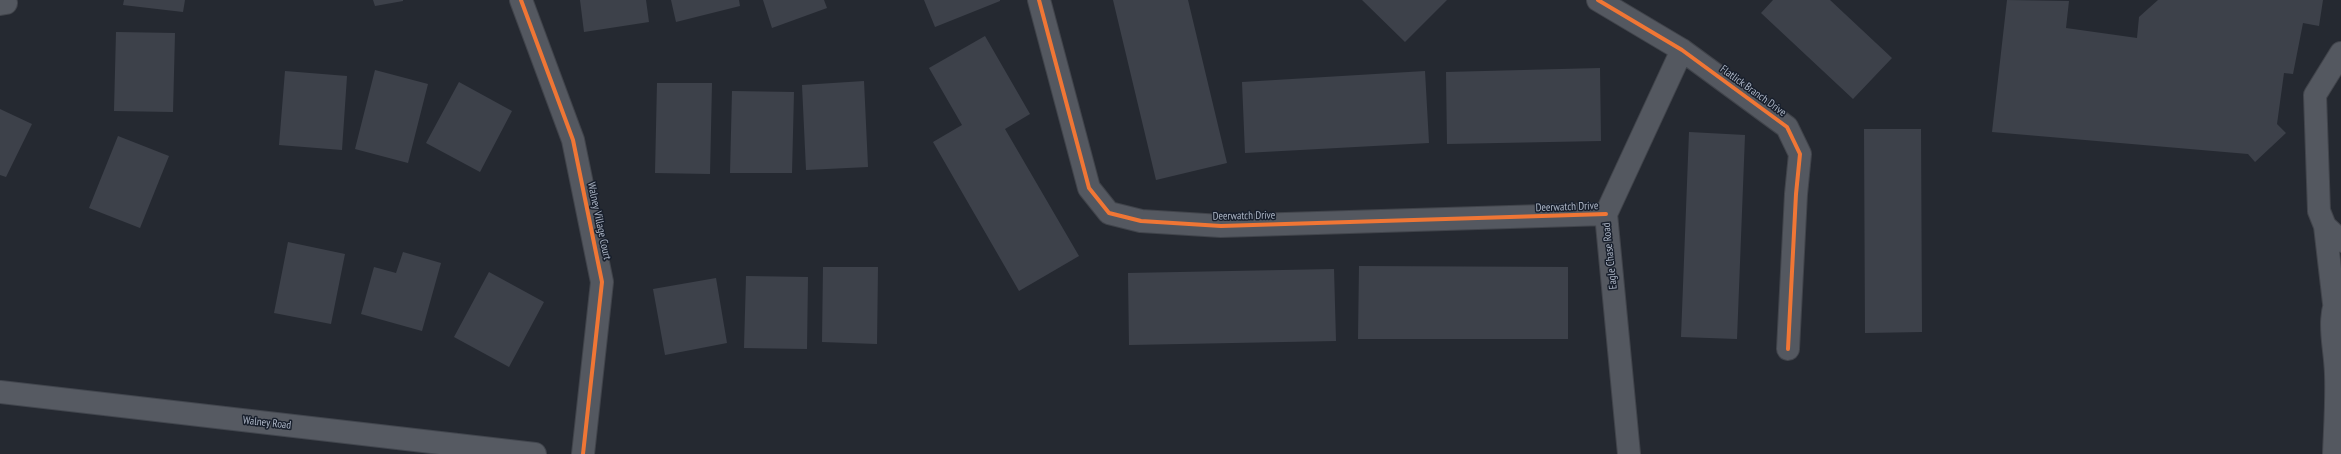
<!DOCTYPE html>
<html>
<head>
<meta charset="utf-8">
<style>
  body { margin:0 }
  canvas { display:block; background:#252931 }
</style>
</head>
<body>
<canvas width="2341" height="454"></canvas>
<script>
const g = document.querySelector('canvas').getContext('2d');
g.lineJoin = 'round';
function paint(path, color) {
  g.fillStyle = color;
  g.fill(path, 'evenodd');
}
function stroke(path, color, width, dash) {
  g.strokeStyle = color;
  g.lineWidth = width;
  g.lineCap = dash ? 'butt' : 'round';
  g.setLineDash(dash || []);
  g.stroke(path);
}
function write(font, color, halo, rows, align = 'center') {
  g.font = font + ' "PT Sans Narrow",sans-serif';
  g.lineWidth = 3;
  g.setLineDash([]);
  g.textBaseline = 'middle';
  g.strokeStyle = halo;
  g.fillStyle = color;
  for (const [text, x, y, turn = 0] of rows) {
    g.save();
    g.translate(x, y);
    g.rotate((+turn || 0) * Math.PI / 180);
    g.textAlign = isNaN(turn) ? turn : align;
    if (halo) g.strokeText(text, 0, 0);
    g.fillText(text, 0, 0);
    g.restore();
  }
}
const building = new Path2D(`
  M124,0h61l-2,12 -60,-7z
  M373,0h30v1l-28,5z
  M580,0h66l3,22 -65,10z
  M671,0h68l1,6 -64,16z
  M763,0h61l3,8 -55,20z
  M924,0h76v1l-65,26z
  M1113,0h75l39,163 -71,17z
  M1362,0h85l-42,42z
  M1773,0h57l62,58 -39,41 -92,-86z
  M2007,0l62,1 -3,27 71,10 2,-21 19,-17h165l-4,26 -16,-3 -10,51 -9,-1 -7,51 9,9 -31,29 -7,-8 -256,-22z
  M116,32l59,1 -2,79 -59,-1z
  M985,36l45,78 -25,15 74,127 -60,35 -86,-149 29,-17 -33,-57z
  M1600,68l1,73 -154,3 -1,-72z
  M375,70l53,14 -20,79 -53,-14z
  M285,71l62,5 -5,74 -63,-5z
  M1425,71l4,72 -184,10 -3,-71z
  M864,81l4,86 -62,3 -4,-85z
  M459,82l53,29 -32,61 -54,-29z
  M657,83h55l-2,91 -55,-1z
  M732,91l62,1 -2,81h-62z
  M0,109l32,15 -26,53 -6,-2z
  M1864,129h57l1,203 -57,1z
  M1689,132l56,3 -8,204 -56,-2z
  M118,136l51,20 -29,72 -51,-20z
  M288,242l57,12 -14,70 -57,-11z
  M403,252l38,11 -19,68 -61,-17 13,-47 22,6z
  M1359,266l209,1v72h-210z
  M823,267h55l-1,77 -55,-2z
  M1334,269l2,72 -207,4 -1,-72z
  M489,272l55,30 -35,65 -55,-30z
  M746,276l62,1 -1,72 -63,-1z
  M716,278l11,65 -62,12 -12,-66z`);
const minor = new Path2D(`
  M521,0l52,140 29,142 -19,172
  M1039,0l50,188 20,25 32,8 80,5 385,-12
  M1598,0l84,50 105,77 13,27 -4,40 -8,155
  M0,4l6,-1
  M2341,53l-26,42 4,116 6,15 16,15
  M2325,226l9,77
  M1629,454l-23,-240 76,-164
  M2334,454c1,-26 3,-53 2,-80 -1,-33 -11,-53 5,-87`);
const major = new Path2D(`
  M0,392l535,62`);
const cycleway = new Path2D(`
  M521,0l52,140 29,142 -19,172
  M1039,0l50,188 20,25 32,8 80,5 385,-12
  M1598,0l84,50 105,77 13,27 -4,40 -8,155`);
const streetNames = [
  ["Flatlick Branch Drive",1753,91,36],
  ["Deerwatch Drive",1567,207,-2],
  ["Deerwatch Drive",1244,216,-1],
  ["Walney Village Court",599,221,78],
  ["Eagle Chase Road",1610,256,-96],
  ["Walney Road",267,423,6]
];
paint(building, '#3d414a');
stroke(minor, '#41444b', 24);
stroke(major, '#42464e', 24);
stroke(minor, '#545860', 22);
stroke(major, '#565a62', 22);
stroke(cycleway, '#f07635', 4);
write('11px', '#acb5c5', '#181f2c', streetNames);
</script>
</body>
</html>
